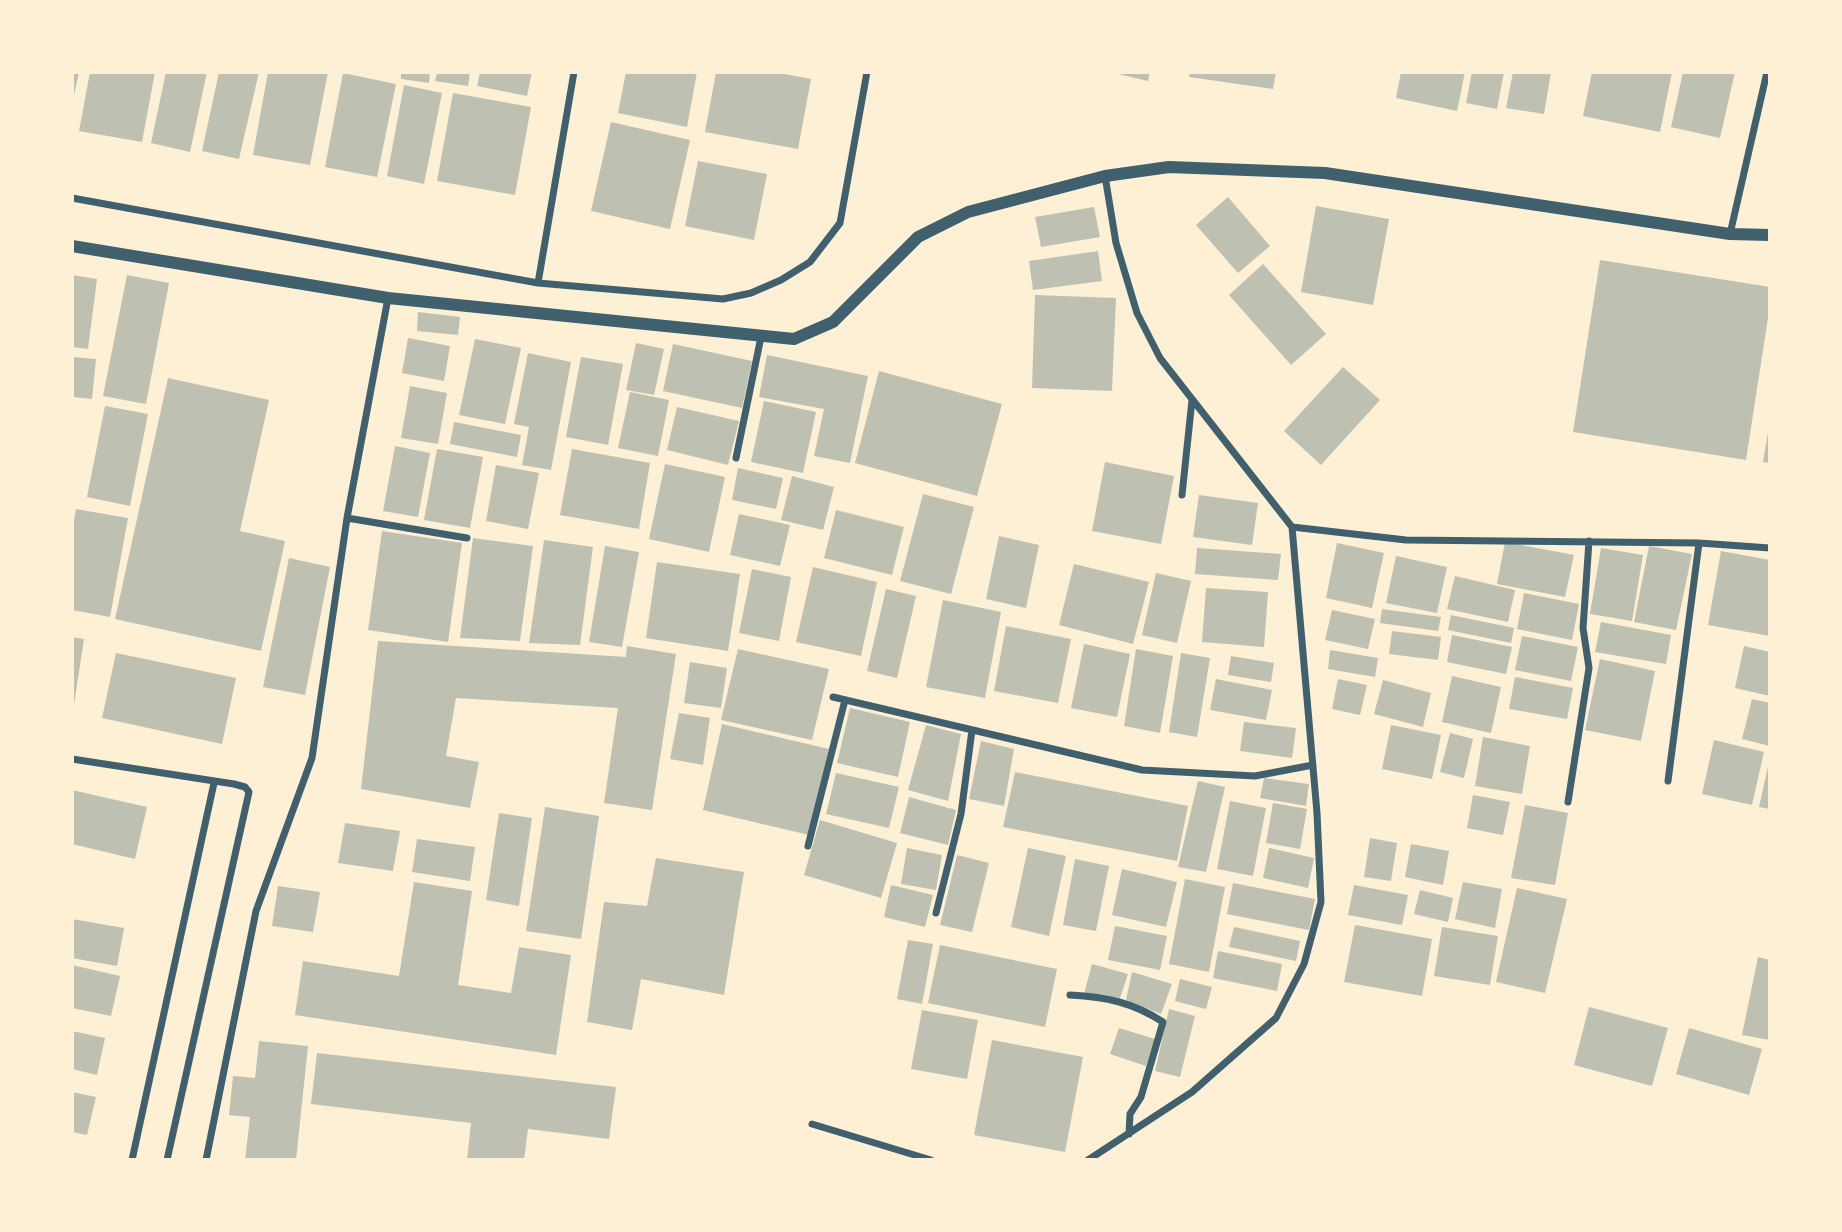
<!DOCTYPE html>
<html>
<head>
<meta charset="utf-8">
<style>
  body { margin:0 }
  #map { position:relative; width:1842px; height:1232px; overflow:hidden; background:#fdf0d5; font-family:"Exo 2",sans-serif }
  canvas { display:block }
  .frame { position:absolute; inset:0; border:74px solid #fdf0d5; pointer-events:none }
</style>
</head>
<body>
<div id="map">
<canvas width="1842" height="1232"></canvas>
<div class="frame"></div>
</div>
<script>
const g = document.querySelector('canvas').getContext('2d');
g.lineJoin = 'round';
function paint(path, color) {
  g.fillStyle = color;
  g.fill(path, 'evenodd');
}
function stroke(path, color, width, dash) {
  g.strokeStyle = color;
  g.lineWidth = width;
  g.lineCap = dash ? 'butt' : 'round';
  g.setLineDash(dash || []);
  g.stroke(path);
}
const building = new Path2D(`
  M72,72h7l-6,28h-1z
  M90,72h65l-13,70 -63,-11z
  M166,72h41l-17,80 -39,-9z
  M219,72h40l-20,87 -37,-8z
  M268,72h60l-18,93 -57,-10z
  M401,72h29l-1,11 -28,-4z
  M437,72h33l-2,14 -33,-5z
  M480,72h52l-5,24 -50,-10z
  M626,72h71l-10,55 -69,-14z
  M716,72h58l37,7 -13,70 -93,-17z
  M1110,72h40l-2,9z
  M1190,72h86l-3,17 -84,-12z
  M1401,72h64l-8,39 -61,-13z
  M1472,72h32l-7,37 -31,-6z
  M1513,72h38l-7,42 -38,-6z
  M1592,72h80l-12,60 -77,-16z
  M1683,72h52l-15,66 -49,-11z
  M343,73l53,11 -19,93 -52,-10z
  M404,85l38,8 -18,91 -37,-8z
  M453,93l78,14 -16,88 -78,-14z
  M611,122l79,18 -20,89 -79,-18z
  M698,161l69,13 -13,66 -69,-14z
  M1228,197l42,49 -32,27 -42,-48z
  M1316,206l73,13 -16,86 -72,-13z
  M1094,207l6,30 -59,10 -6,-30z
  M1098,251l4,30 -69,9 -4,-29z
  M1600,260l170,27v18l-24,155 -173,-28z
  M1263,264l63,70 -35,31 -62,-70z
  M72,275l25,4 -9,70 -16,-2z
  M127,275l42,8 -23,121 -43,-8z
  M1035,295l81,3 -4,93 -80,-3z
  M418,312l42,5 -2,18 -41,-4z
  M408,338l42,8 -6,35 -42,-8z
  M475,339l46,9 -16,76 -46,-9z
  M636,343l28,6 -10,46 -28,-5z
  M673,344l79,17 -10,47 -79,-17z
  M528,353l43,9 -20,108 -29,-5 7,-38 -15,-3z
  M767,355l101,21 -18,87 -36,-7 10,-47 -65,-12z
  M72,357l24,2 -4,40 -20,-2z
  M581,357l42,7 -15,81 -42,-8z
  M1343,367l37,33 -59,65 -37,-34z
  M879,371l123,33 -25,92 -122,-33z
  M168,378l101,22 -29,131 45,10 -24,110 -146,-32z
  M410,386l37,7 -9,51 -37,-6z
  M630,392l39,8 -11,56 -40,-8z
  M764,401l52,11 -13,61 -52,-11z
  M105,406l43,8 -18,92 -43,-9z
  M677,407l62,14 -11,44 -61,-15z
  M454,422l67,13 -4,22 -67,-13z
  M1769,426h1v37l-7,-1z
  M395,446l35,7 -12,64 -35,-6z
  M437,449l46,8 -13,71 -46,-8z
  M572,449l78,14 -11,66 -79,-14z
  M1105,462l69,14 -13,68 -69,-13z
  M665,464l60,13 -16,75 -60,-13z
  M496,465l43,8 -11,56 -42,-8z
  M738,468l45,10 -7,31 -44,-9z
  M792,476l42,11 -11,43 -42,-10z
  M923,494l51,13 -23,87 -51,-13z
  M1199,495l59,8 -6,42 -59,-8z
  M76,509l52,9 -18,99 -38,-7v-79z
  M836,510l68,17 -12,48 -68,-17z
  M739,514l51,11 -10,41 -50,-11z
  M382,531l80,12 -14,99 -80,-12z
  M999,536l40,9 -13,63 -40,-9z
  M473,538l60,8 -13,95 -60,-3z
  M544,540l49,7 -13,98 -51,-2z
  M1505,542l69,13 -9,42 -68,-13z
  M1337,543l47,10 -12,55 -46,-10z
  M605,546l34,6 -17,95 -33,-5z
  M1649,546l43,8 -16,76 -42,-8z
  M1197,548l84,6 -3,26 -83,-6z
  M1601,548l42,7 -11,66 -42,-7z
  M1721,551l49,9v76l-62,-11z
  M1396,556l51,11 -10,46 -51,-10z
  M289,558l41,9 -25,128 -42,-8z
  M657,562l83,12 -12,77 -82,-13z
  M1074,564l75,18 -16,62 -74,-19z
  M813,567l64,15 -16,74 -65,-14z
  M752,569l39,8 -12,64 -40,-8z
  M1156,573l35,8 -14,62 -35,-8z
  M1455,576l60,14 -7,32 -61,-13z
  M1206,588l62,4 -4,55 -62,-5z
  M886,589l30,7 -19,82 -30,-7z
  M1524,593l55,11 -7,36 -55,-11z
  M943,600l58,12 -16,86 -59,-11z
  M1382,609l59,8 -3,14 -58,-8z
  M1332,610l43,9 -7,30 -43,-9z
  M1451,615l63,13 -3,15 -63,-13z
  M1601,622l70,13 -5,29 -71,-12z
  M1006,626l65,13 -13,64 -64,-12z
  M1392,631l49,6 -3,23 -49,-6z
  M1452,635l60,12 -6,27 -59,-12z
  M1522,636l56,11 -7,34 -56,-11z
  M72,637l12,2 -11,72h-1z
  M378,641l248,16 1,-11 49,8 -24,156 -48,-7 14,-95 -162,-10 -10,58 33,6 -9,46 -109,-19z
  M1084,644l46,10 -13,63 -46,-9z
  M1744,646l26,6v44l-35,-8z
  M738,649l91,20 -17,71 -91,-20z
  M1136,649l37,7 -13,77 -36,-7z
  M1330,650l48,8 -3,19 -47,-8z
  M116,653l120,25 -14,66 -120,-26z
  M1181,653l29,5 -13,79 -28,-5z
  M1231,656l43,7 -3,19 -43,-7z
  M1600,659l55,12 -14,70 -56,-11z
  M690,662l37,6 -6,40 -37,-5z
  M1452,676l49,11 -10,46 -49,-11z
  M1515,677l58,11 -6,31 -58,-10z
  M1216,679l56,11 -6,30 -56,-10z
  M1338,679l29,6 -7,30 -28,-6z
  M1383,680l48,13 -8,34 -49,-13z
  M1752,699l18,4v43l-28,-7z
  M850,708l60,14 -12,55 -61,-14z
  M679,713l31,5 -7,47 -33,-6z
  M1244,722l52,6 -4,30 -52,-7z
  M722,724l107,25 -20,86 -106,-25z
  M926,725l35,9 -13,67 -40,-11z
  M1391,725l50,10 -9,44 -50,-10z
  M1450,733l23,6 -9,39 -24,-6z
  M1483,737l47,9 -8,48 -47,-8z
  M1714,740l50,12 -12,53 -50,-11z
  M981,741l33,8 -10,57 -35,-7z
  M1769,762h1v47l-11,-2z
  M1015,772l173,34 -11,55 -174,-34z
  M836,773l63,14 -10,41 -63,-14z
  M1264,778l45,6 -3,22 -46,-8z
  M1198,781l27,6 -19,85 -28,-5z
  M72,790l75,17 -12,52 -63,-15z
  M1473,795l37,7 -7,33 -36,-7z
  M909,797l47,13 -8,35 -48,-12z
  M1230,801l36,7 -13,68 -36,-7z
  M1273,803l34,6 -7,40 -34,-6z
  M1525,805l43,8 -13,72 -44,-7z
  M545,807l54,9 -18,123 -55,-8z
  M499,813l33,5 -13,88 -33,-6z
  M820,820l77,23 -16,55 -77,-23z
  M345,823l55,8 -7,40 -55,-8z
  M1370,838l27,5 -6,38 -27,-4z
  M417,839l58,8 -5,34 -58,-9z
  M1411,844l38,7 -6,34 -38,-8z
  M907,848l35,7 -6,35 -35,-6z
  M1028,848l38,8 -17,80 -38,-9z
  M1269,848l45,10 -6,30 -45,-10z
  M957,855l32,8 -17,69 -32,-7z
  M656,858l88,14 -20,123 -83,-16 -9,51 -45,-8 17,-120 43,4z
  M1075,859l34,7 -13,65 -33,-6z
  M1122,869l55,13 -11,45 -54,-12z
  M1185,879l40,8 -16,85 -40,-8z
  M414,882l58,9 -14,94 53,8 8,-46 52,8 -15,100 -261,-40 8,-54 96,15z
  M1463,882l39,7 -7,39 -40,-9z
  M1233,883l82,16 -6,31 -82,-16z
  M891,885l42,10 -8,32 -41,-10z
  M1354,885l54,10 -6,30 -54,-10z
  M278,886l42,6 -7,40 -41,-6z
  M1517,888l50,11 -22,94 -49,-11z
  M1420,890l33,8 -5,24 -34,-8z
  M72,919l52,9 -7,38 -45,-8z
  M1355,925l77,14 -10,57 -78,-14z
  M1115,926l52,10 -7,34 -52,-10z
  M1234,927l66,14 -4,20 -67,-14z
  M1442,927l56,9 -8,49 -56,-9z
  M908,940l25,4 -11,60 -25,-5z
  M940,945l117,24 -12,58 -117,-24z
  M1218,951l64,13 -5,27 -64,-13z
  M1758,957l12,3v80l-28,-5z
  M1092,964l36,10 -8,24 -36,-4z
  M72,965l48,11 -9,40 -39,-8z
  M1132,972l40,12 -11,30 -35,-14z
  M1180,979l32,8 -6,22 -31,-8z
  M1589,1007l79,21 -16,58 -78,-21z
  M1169,1009l26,7 -15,61 -25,-6z
  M922,1010l56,10 -11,59 -56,-10z
  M1119,1028l36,11 -9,27 -36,-12z
  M1689,1028l73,21 -13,46 -73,-21z
  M72,1031l33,7 -8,37 -25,-6z
  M992,1040l91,17 -18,95 -91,-17z
  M259,1041l49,5 -12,114h-51l5,-43 -21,-2 4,-39 22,2z
  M317,1053l299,34 -7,52 -81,-10 -4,31h-57l4,-37 -160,-19z
  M72,1092l24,5 -9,38 -15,-3z`);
const minor = new Path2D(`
  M72,198l466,85 185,16 28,-6 30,-13 29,-18 30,-39 27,-151
  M1730,234l37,-162
  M538,283l36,-211
  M736,458l25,-121
  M1182,495l10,-95
  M347,518l120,20
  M1292,527l114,13 293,3 71,5
  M833,697l309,73 113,6 58,-11
  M72,759l162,25 11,3 4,5 -82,368
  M1668,781l31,-238
  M1568,802l21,-134 -6,-40 6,-87
  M808,846l37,-146
  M936,913l25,-99 11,-84
  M1070,995c36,2 62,7 93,27l-22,75 -11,17 -1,20
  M812,1124l119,36
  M132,1160l82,-377
  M206,1160l50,-249 56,-153 35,-240 41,-220
  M1088,1160l104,-68 84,-74 28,-54 17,-62 -4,-89 -25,-286 -132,-169 -23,-45 -21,-70 -11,-67`);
const tertiary = new Path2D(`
  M72,246l316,52 406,41 39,-17 85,-85 50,-25 137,-36 64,-9 156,6 405,61 40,1`);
paint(building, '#bec0b2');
stroke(minor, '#3f606c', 7);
stroke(tertiary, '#3f606c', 12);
</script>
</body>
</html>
